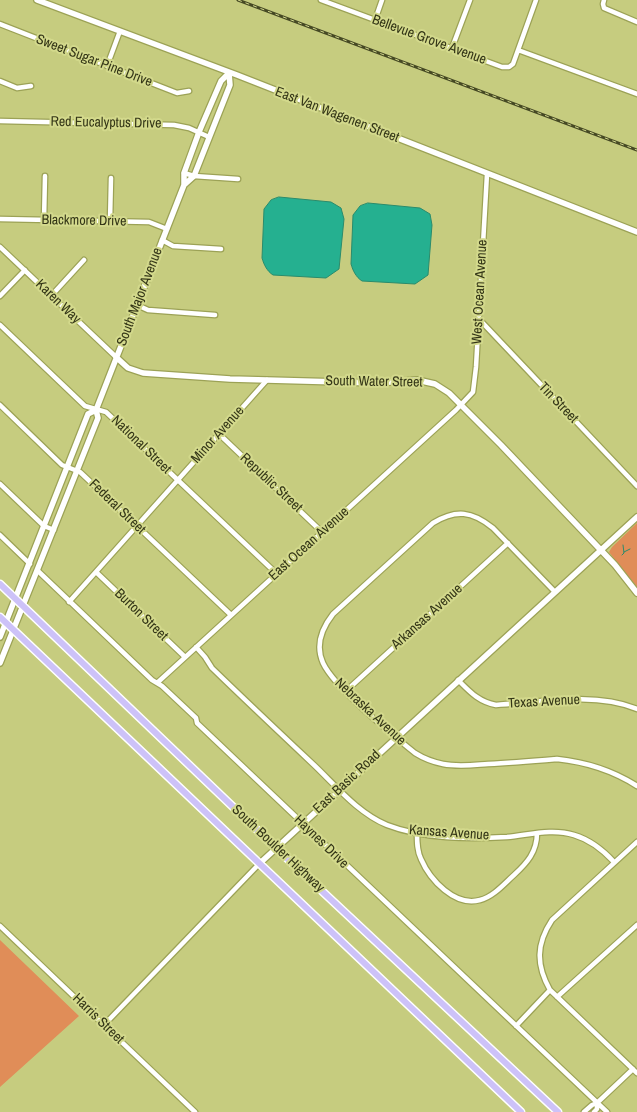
<!DOCTYPE html>
<html>
<head>
<meta charset="utf-8">
<style>
  body { margin:0 }
  canvas { display:block; background:#c6cc7f }
</style>
</head>
<body>
<canvas width="637" height="1112"></canvas>
<script>
const g = document.querySelector('canvas').getContext('2d');
g.lineJoin = 'round';
function paint(path, color) {
  g.fillStyle = color;
  g.fill(path, 'evenodd');
}
function stroke(path, color, width, dash) {
  g.strokeStyle = color;
  g.lineWidth = width;
  g.lineCap = dash ? 'butt' : 'round';
  g.setLineDash(dash || []);
  g.stroke(path);
}
function write(font, color, halo, rows, align = 'center') {
  g.font = font + ' "Archivo Narrow",sans-serif';
  g.lineWidth = 4;
  g.setLineDash([]);
  g.textBaseline = 'middle';
  g.strokeStyle = halo;
  g.fillStyle = color;
  for (const [text, x, y, turn = 0] of rows) {
    g.save();
    g.translate(x, y);
    g.rotate((+turn || 0) * Math.PI / 180);
    g.textAlign = isNaN(turn) ? turn : align;
    if (halo) g.strokeText(text, 0, 0);
    g.fillText(text, 0, 0);
    g.restore();
  }
}
const green = new Path2D(`
  M637,523v66l-28,-37 3,-5z
  M0,940l79,76 -79,71z`);
const water = new Path2D(`
  M279,197l52,5 10,6 3,11 -5,50 -13,9 -53,-3c-6,-4 -9,-10 -11,-17l2,-49 7,-9z
  M368,203l52,5 10,6 2,11 -4,50 -13,9 -53,-3c-6,-4 -9,-10 -11,-17l2,-49 7,-9z`);
const stream = new Path2D(`
  M624,552l6,-3
  M622,555l2,-2 -1,-8`);
const street = new Path2D(`
  M321,0l181,67h7l4,-3 23,-64
  M604,0l-1,4 1,4 33,14
  M375,20l7,-20
  M0,24l177,69 12,-2
  M452,48l18,-48
  M518,50l119,44
  M107,66l13,-35
  M0,81l17,7 14,-2
  M0,121l174,4 15,3 20,9
  M184,173l10,3 44,3
  M0,219l149,3 18,7
  M44,220l1,-44
  M110,221l1,-43
  M162,240l11,6 48,3
  M0,247l116,110
  M0,296l25,-26
  M51,296l33,-36
  M137,305l11,5 67,5
  M479,319l158,167
  M0,325l85,81 21,6 171,162
  M0,405l62,60 18,7 151,143
  M219,434l103,98
  M0,484l44,42 10,4
  M0,535l30,29
  M38,571l114,109 10,6 34,32 1,5 410,389
  M96,572l89,85
  M555,592l-62,-64c-21,-17 -37,-19 -60,-5l-100,91c-11,14 -18,31 -10,49 11,24 70,73 92,90 8,5 18,9 28,11 15,3 30,1 45,0 23,-1 46,-3 69,-5 29,3 55,11 80,27
  M69,602l198,-222
  M196,647l9,10 7,11c34,33 68,65 102,97 22,21 44,48 73,60 36,14 81,14 120,12 22,-2 45,-9 67,-2 17,5 29,15 40,27
  M458,680c12,12 21,22 38,25 44,-3 99,-13 141,4
  M157,683l299,-273 17,-18 3,-25 11,-193
  M346,691l162,-148
  M417,833c0,9 0,18 4,26 9,21 34,48 59,41 13,-3 24,-16 34,-25 13,-12 23,-23 23,-42
  M637,842l-85,78c-16,24 -16,45 -2,70l87,83
  M0,926l195,186
  M557,997l80,-72
  M104,1025l155,-161
  M516,1026l34,-36
  M584,1112l8,-7 5,-2 36,-34
  M594,1112l3,-3v-6`);
const secondary = new Path2D(`
  M37,0l200,75 400,157
  M184,185l10,-9 36,-91 -1,-12
  M116,357l12,11 15,5 87,6 147,4 40,-3 18,4 14,9 52,52 114,120 22,28
  M0,637l88,-223 8,-4
  M0,663l98,-245 -2,-8 88,-225v-12l15,-41 22,-51 8,-8
  M259,864l378,-347`);
const primary = new Path2D(`
  M0,584l276,264 282,264
  M0,617l521,495`);
const rail = new Path2D(`
  M238,0l399,150`);
const streetNames = [
  ["Bellevue Grove Avenue",429,40,20],
  ["Sweet Sugar Pine Drive",94,61,21],
  ["East Van Wagenen Street",337,115,21],
  ["Red Eucalyptus Drive",106,123,1],
  ["Blackmore Drive",84,221,1],
  ["West Ocean Avenue",480,292,-87],
  ["South Major Avenue",140,297,-69],
  ["Karen Way",58,302,44],
  ["South Water Street",374,382,1],
  ["Tin Street",558,403,46],
  ["Minor Avenue",218,435,-48],
  ["National Street",141,445,44],
  ["Republic Street",271,483,43],
  ["Federal Street",117,507,44],
  ["East Ocean Avenue",309,544,-42],
  ["Burton Street",141,615,44],
  ["Arkansas Avenue",427,617,-42],
  ["Texas Avenue",544,702,-3],
  ["Nebraska Avenue",370,712,43],
  ["East Basic Road",347,782,-43],
  ["Kansas Avenue",449,833,4],
  ["Haynes Drive",321,842,44],
  ["South Boulder Highway",278,849,43],
  ["Harris Street",98,1019,44]
];
paint(green, '#e08d58');
paint(water, '#25b090');
stroke(water, '#2a8b6c', 1);
stroke(stream, '#2a8b6c', 1);
stroke(street, '#9ca256', 7);
stroke(secondary, '#9ca256', 8);
stroke(primary, '#fff', 9);
stroke(street, '#fff', 4.5);
stroke(secondary, '#fff', 5.5);
stroke(primary, '#cdc2f8', 6);
stroke(rail, '#464924', 3);
stroke(rail, '#d3d98c', 1, [4]);
write('14px', '#343617', '#d3d98c', streetNames);
</script>
</body>
</html>
